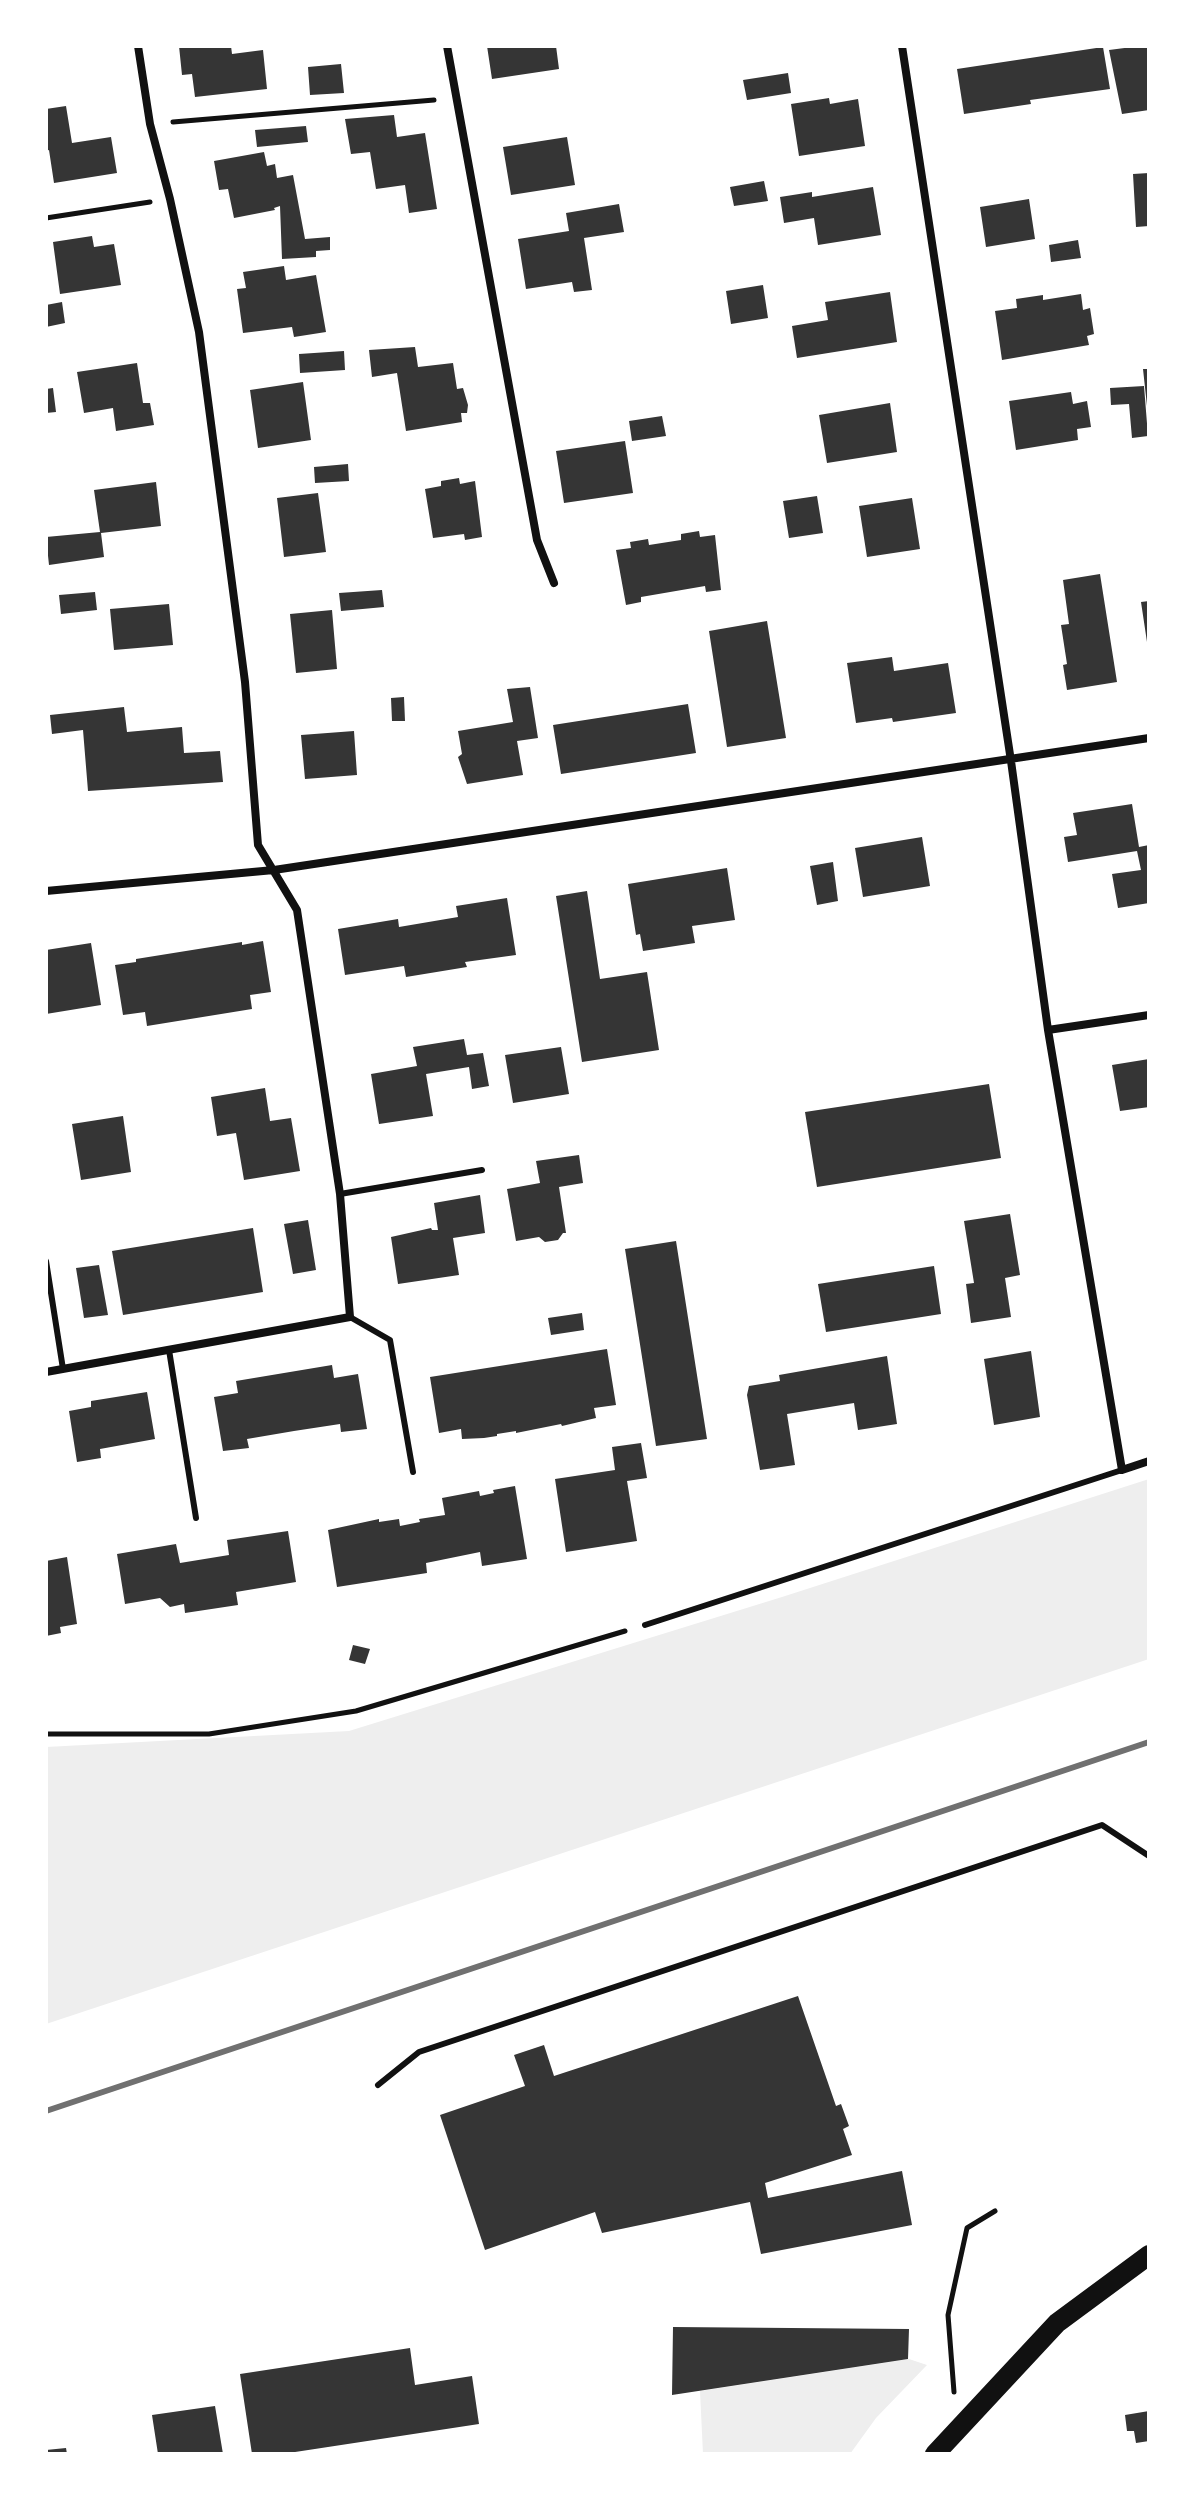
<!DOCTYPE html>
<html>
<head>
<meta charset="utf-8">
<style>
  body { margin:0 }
  #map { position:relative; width:1195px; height:2500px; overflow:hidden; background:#fff; font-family:"Fira Sans Condensed",sans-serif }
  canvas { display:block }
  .frame { position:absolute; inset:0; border:48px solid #fff; pointer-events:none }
</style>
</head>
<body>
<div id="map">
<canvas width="1195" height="2500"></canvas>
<div class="frame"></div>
</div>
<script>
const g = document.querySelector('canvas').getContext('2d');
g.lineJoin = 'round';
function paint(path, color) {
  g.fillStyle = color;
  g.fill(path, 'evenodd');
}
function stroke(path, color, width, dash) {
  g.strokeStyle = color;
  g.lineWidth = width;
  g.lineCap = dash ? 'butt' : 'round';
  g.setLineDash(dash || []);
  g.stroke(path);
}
const green = new Path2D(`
  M1149,1479v180l-1103,365v-277l303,-16 433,-134z
  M909,2359l18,6 -51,53 -26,36h-147l-3,-63z`);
const building = new Path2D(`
  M179,46h52l1,8 31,-4 4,39 -72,8 -3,-23 -10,1z
  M487,46h69l3,23 -67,10z
  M1140,46h9v64l-27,4 -13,-64z
  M1103,47l7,42 -80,11 1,4 -67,10 -7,-45z
  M341,64l3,29 -34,2 -2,-28z
  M788,73l3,20 -44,7 -4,-20z
  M829,98l1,6 28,-5 7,47 -66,10 -8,-52z
  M66,106l6,37 39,-6 6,36 -63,10 -5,-33 -3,1v-42z
  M394,115l3,22 28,-4 12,76 -28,4 -4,-28 -29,4 -6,-37 -19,2 -6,-35z
  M306,126l2,16 -51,5 -2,-17z
  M567,137l8,48 -64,10 -8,-48z
  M264,152l3,14 8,-2 2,14 16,-3 12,64 25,-2v13l-14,1v6l-34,2 -2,-53 -6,2 1,2 -41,8 -6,-29 -9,1 -5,-29z
  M1149,173v53l-13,1 -3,-53z
  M764,181l4,20 -34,5 -4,-19z
  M873,187l8,48 -63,10 -4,-27 -30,5 -4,-26 32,-5v5z
  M1029,199l6,40 -49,8 -6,-40z
  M619,204l5,28 -40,6 8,52 -18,2 -2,-10 -46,7 -8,-50 51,-8 -3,-18z
  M92,236l2,11 20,-3 7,41 -61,9 -7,-52z
  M1078,240l3,18 -30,4 -2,-17z
  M284,266l2,14 30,-5 10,57 -32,5 -2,-10 -49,6 -6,-44 9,-1 -3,-16z
  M763,285l5,33 -37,6 -5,-33z
  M890,292l7,50 -100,16 -5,-32 36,-6 -3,-18z
  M1081,294l2,16 7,-2 4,26 -7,2 2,9 -87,15 -7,-49 22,-3 -1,-9 27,-4v5z
  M62,302l3,21 -19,4v-22z
  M415,347l3,20 35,-4 4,26 6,-1 5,17 -1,8h-6l1,9 -56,9 -9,-58 -25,4 -3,-27z
  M344,351l1,19 -45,3 -1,-19z
  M137,363l6,40h7l4,22 -38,6 -3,-23 -29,5 -7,-41z
  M1143,369h6v37h-2z
  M303,382l8,58 -53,8 -8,-58z
  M1144,386l4,50 -16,2 -3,-34 -18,1 -1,-17z
  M53,388l3,24 -10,1v-24z
  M1071,392l2,12 14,-3 4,26 -14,2 1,11 -62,10 -7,-49z
  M890,403l7,49 -70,11 -8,-48z
  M662,416l4,20 -34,5 -3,-20z
  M625,441l8,52 -69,10 -8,-52z
  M348,464l1,17 -34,2 -1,-16z
  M459,478l1,6 15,-3 7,56 -17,3 -1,-6 -31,4 -8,-49 16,-3v-5z
  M156,482l5,44 -60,7 3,24 -55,8 -3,-28 54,-5 -6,-42z
  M318,493l8,59 -42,5 -7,-59z
  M817,496l6,37 -34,5 -6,-37z
  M912,498l8,51 -53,8 -8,-51z
  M699,531l1,6 15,-2 6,55 -15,2 -1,-6 -64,11v5l-15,3 -10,-55 15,-2 -1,-6 18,-3 1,6 32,-5v-6z
  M1100,574l17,108 -50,8 -4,-25 4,-1 -6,-39 8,-1 -6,-44z
  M382,590l2,17 -43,4 -2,-18z
  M95,592l2,18 -36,4 -2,-19z
  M1149,601v41h-2l-6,-40z
  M169,604l4,41 -59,5 -4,-41z
  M332,610l5,59 -41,4 -6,-59z
  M767,621l19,117 -59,9 -18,-116z
  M892,657l2,14 54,-8 8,50 -63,9 -1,-4 -36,5 -9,-60z
  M530,687l8,51 -21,3 6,34 -56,9 -9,-27 4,-3 -4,-23 55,-9 -6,-33z
  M404,697l1,24h-13l-1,-23z
  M688,704l8,49 -135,21 -8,-49z
  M124,707l3,25 55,-5 2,26 36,-2 3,31 -135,9 -5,-61 -31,4 -2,-19z
  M354,731l3,44 -52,4 -4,-44z
  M1132,804l7,43 10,-2v58l-31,5 -6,-34 29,-4 -4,-19 -69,11 -4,-25 13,-2 -4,-22z
  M922,837l8,49 -67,11 -8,-49z
  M833,862l5,39 -21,4 -7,-39z
  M727,868l8,52 -43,6 3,17 -52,8 -3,-17 -4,1 -8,-51z
  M587,891l13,88 47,-7 12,78 -77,12 -26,-166z
  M507,898l9,57 -51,7 2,5 -61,10 -2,-11 -59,9 -7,-46 60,-10 1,8 59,-10 -2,-11z
  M263,941l8,51 -21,3 2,14 -105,17 -2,-14 -22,3 -8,-50 21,-3v-3l106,-17v3z
  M91,943l10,62 -55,9v-64z
  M464,1039l3,16 16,-2 6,33 -17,3 -3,-22 -43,7 7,42 -54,8 -8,-50 46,-8 -4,-19z
  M561,1047l8,47 -56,9 -8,-48z
  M1149,1059v48l-29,4 -8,-46z
  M989,1084l12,74 -184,29 -12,-75z
  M265,1088l5,33 21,-3 9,53 -56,9 -8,-47 -19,3 -6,-39z
  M123,1116l8,56 -50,8 -9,-56z
  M579,1155l4,28 -24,4 7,46h-3l-5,7 -13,2 -6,-5 -23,4 -9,-52 33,-6 -4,-22z
  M480,1195l5,38 -32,5 6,37 -61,9 -7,-47 40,-9 1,2h6l-4,-27z
  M1010,1214l10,61 -15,3 6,39 -40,6 -5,-39 8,-1 -10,-62z
  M308,1220l8,50 -23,4 -9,-50z
  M253,1228l10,64 -140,23 -11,-64z
  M676,1241l31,198 -51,7 -31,-197z
  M99,1265l9,50 -24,3 -8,-50z
  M934,1266l7,48 -115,18 -8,-48z
  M582,1313l2,17 -33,5 -3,-17z
  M607,1349l9,56 -22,3 2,10 -34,8 -1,-2 -45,9v-2l-19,3v2l-13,2 -22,1 -1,-10 -22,4 -9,-56z
  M1031,1351l9,66 -46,8 -10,-66z
  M887,1356l10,68 -39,6 -4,-27 -67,11 8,51 -35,5 -13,-75 2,-9 31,-5 -1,-6z
  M332,1365l2,13 24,-4 9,55 -26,3 -1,-8 -46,7 -47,8 2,9 -26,3 -9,-54 24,-4 -2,-12z
  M147,1392l8,47 -55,10 1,9 -24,4 -8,-51 22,-4v-6z
  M641,1443l6,35 -20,3 10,60 -71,11 -11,-73 60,-9 -3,-23z
  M515,1486l12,73 -45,7 -2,-14 -54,11 1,10 -90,14 -9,-57 51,-11v3l20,-3 1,7 20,-4 -1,-3 26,-4 -3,-17 37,-7 1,5 14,-3 -1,-3z
  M288,1531l8,51 -60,10 2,13 -53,8 -1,-9 -14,3 -10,-9 -35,6 -8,-50 59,-10 4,19 49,-8 -2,-15z
  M67,1557l10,67 -17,3 1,6 -15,3v-75z
  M353,1645l17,4 -5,15 -16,-4z
  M798,1996l38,110 5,-2 8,22 -6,3 9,26 -87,28 3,15 134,-27 10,54 -151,29 -11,-52 -148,31 -7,-21 -110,38 -45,-135 85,-29 -11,-31 30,-10 10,31z
  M673,2327l236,2 -1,30 -236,36z
  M410,2348l5,37 57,-9 7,48 -197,30h-30l-12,-80z
  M215,2406l8,48h-65l-6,-39z
  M1149,2411v30l-13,2 -2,-12h-7l-2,-16z
  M66,2448l1,6h-21v-4z`);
const path = new Path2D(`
  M173,122l261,-22
  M46,218l104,-16
  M46,1734h163l147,-23 269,-80
  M954,2392l-6,-77 19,-87 28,-17`);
const service = new Path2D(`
  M340,1194l142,-24
  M46,1261l17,108
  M350,1317l40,23 23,132
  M169,1350l27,168
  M645,1625l477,-155
  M378,2085l41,-33 683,-227 47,31`);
const minor = new Path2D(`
  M447,46l90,494 17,43
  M902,46l109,715 37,269 74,440 27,-9
  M46,891l228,-21 875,-132
  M1048,1030l101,-15
  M46,1372l304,-55 -10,-123 -43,-284 -39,-65 -13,-163 -46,-350 -29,-133 -20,-75 -12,-78`);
const primary = new Path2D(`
  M935,2454l122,-131 92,-68`);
const rail = new Path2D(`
  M46,2111l1103,-369`);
paint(green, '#eee');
paint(building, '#353535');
stroke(path, '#111', 5);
stroke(service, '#111', 6);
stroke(minor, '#111', 8);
stroke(primary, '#111', 20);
stroke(rail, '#707070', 6);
</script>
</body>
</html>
